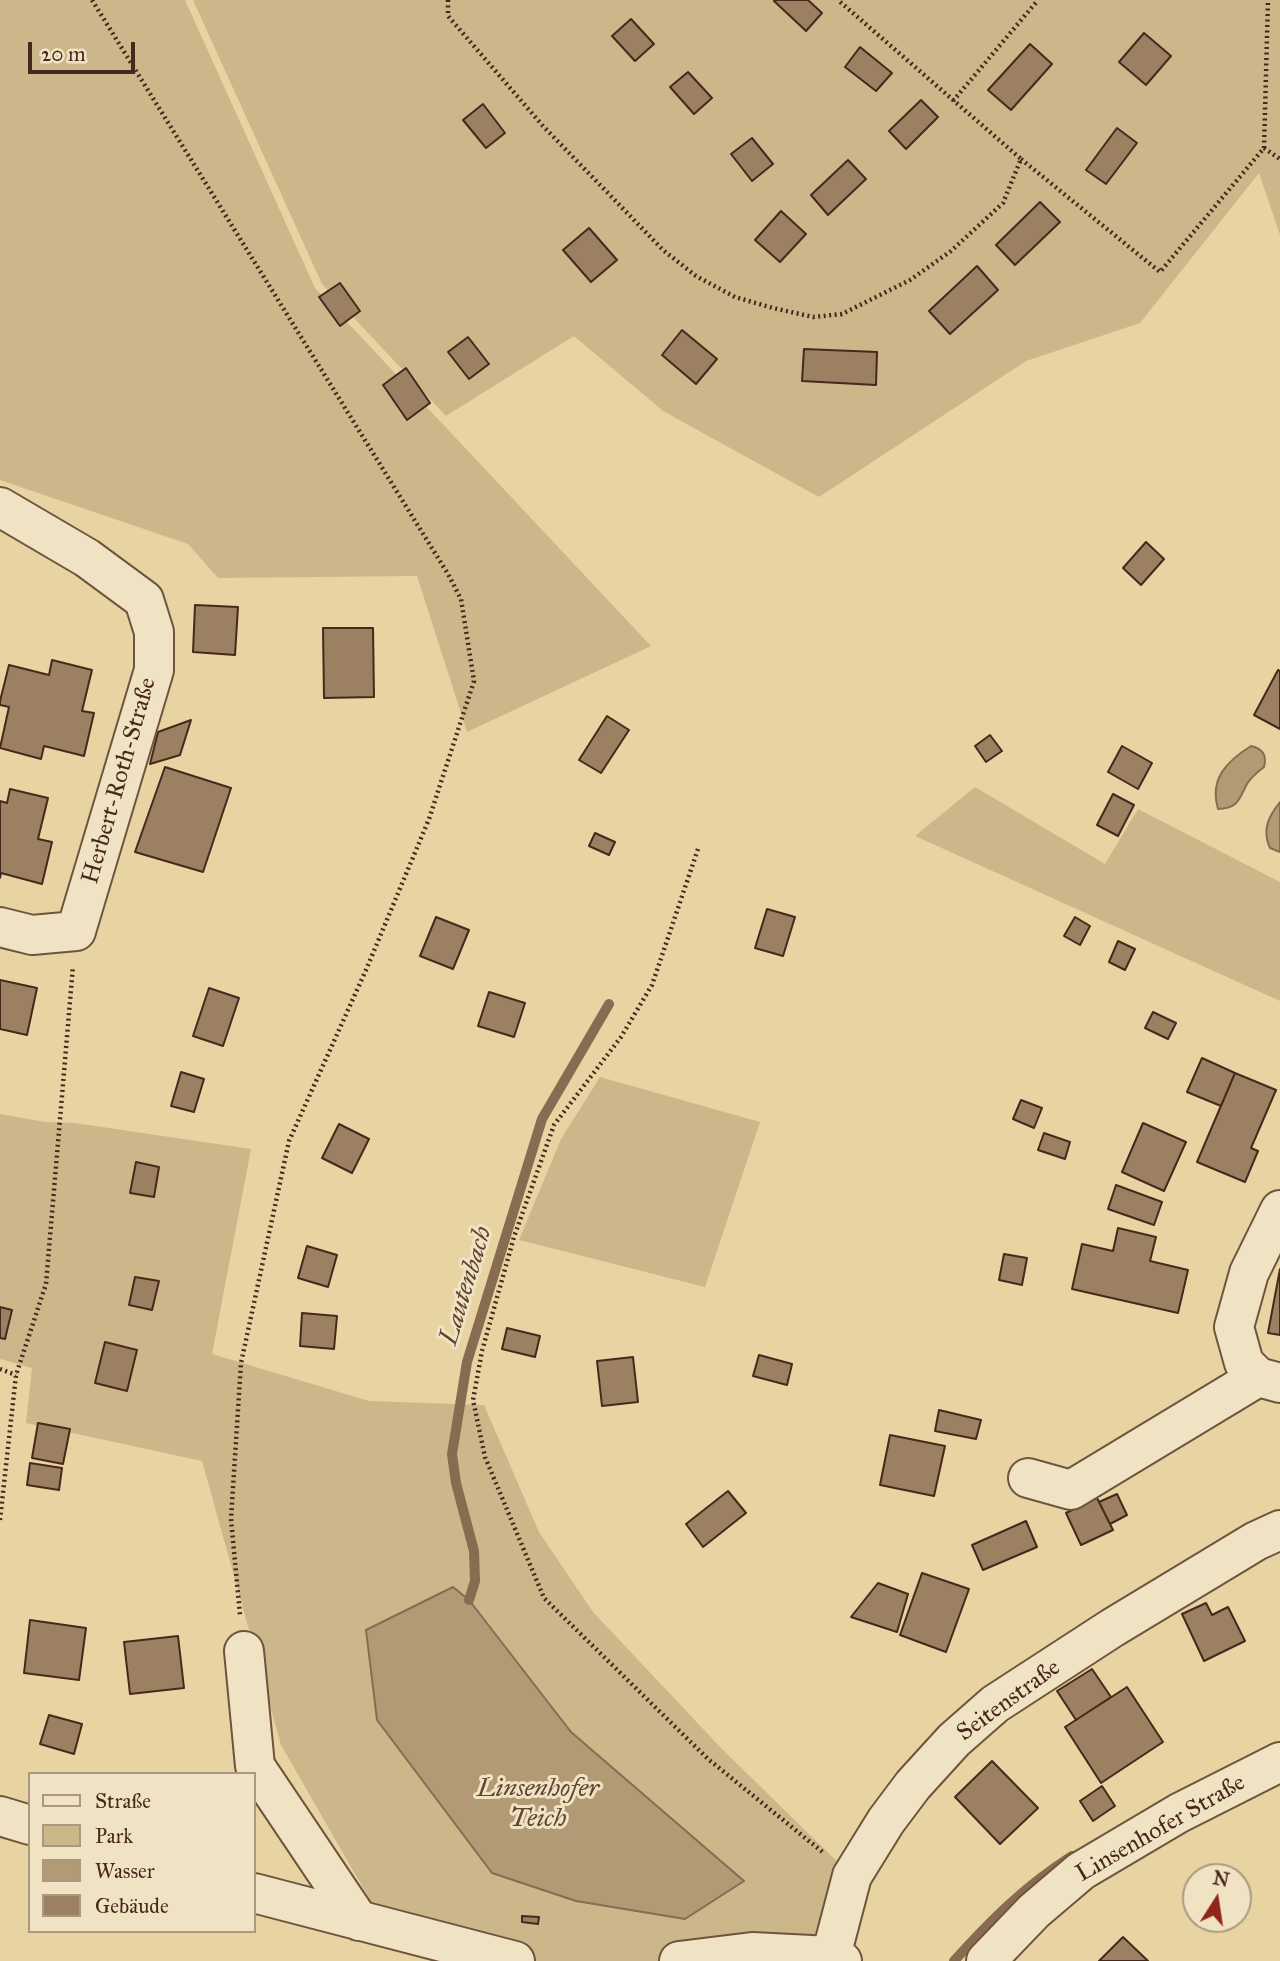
<!DOCTYPE html>
<html>
<head>
<meta charset="utf-8">
<style>
  body { margin:0 }
  #map { position:relative; width:1280px; height:1961px; overflow:hidden; background:#e7d4a2; font-family:"IM FELL Great Primer",serif }
  canvas { display:block }
  .legend { position:absolute; left:28px; top:1772px; width:228px; height:161px; box-sizing:border-box; background:#efe3c3; border:2px solid #ac9880; margin:0; padding:9px 12px; list-style:none; font-size:21px; color:#48281c }
  .legend li { display:flex; align-items:center; gap:14px; height:35px }
  .legend b { width:35px; border:2px solid #ac9880 }
  .north { position:absolute; left:1182px; top:1863px; width:70px; height:70px; box-sizing:border-box; background:#efe3c3; border:2px solid #ac9880; border-radius:50%; rotate:12deg; font-size:19px; font-weight:700; line-height:28px; text-align:center; color:#48281c }
  .north::after { content:''; display:block; margin:auto; width:24px; height:32px; background:#8f2418; clip-path:polygon(50% 0,100% 100%,50% 72%,0 100%) }
  .scale { position:absolute; left:28px; top:42px; width:107px; height:32px; box-sizing:border-box; border:4px solid #48281c; border-top:0; padding-left:9px; font-size:21px; line-height:24px; white-space:nowrap; color:#48281c; -webkit-text-stroke:5px #efe3c3; paint-order:stroke }
</style>
</head>
<body>
<div id="map">
<canvas width="1280" height="1961"></canvas>
<ul class="legend">
<li><b style="height:9px;background:#efe3c3"></b>Straße</li>
<li><b style="height:19px;background:#ccb78b"></b>Park</li>
<li><b style="height:19px;background:#b19a74"></b>Wasser</li>
<li><b style="height:19px;background:#9b8162"></b>Gebäude</li>
</ul>
<div class="north">N</div>
<div class="scale">20 m</div>
</div>
<script>
const g = document.querySelector('canvas').getContext('2d');
g.lineJoin = 'round';
function paint(path, color) {
  g.fillStyle = color;
  g.fill(path, 'evenodd');
}
function stroke(path, color, width, dash) {
  g.strokeStyle = color;
  g.lineWidth = width;
  g.lineCap = dash ? 'butt' : 'round';
  g.setLineDash(dash || []);
  g.stroke(path);
}
function write(font, color, halo, rows, align = 'center') {
  g.font = font + ' "IM FELL Great Primer",serif';
  g.lineWidth = 6;
  g.setLineDash([]);
  g.textBaseline = 'middle';
  g.strokeStyle = halo;
  g.fillStyle = color;
  for (const [text, x, y, turn = 0] of rows) {
    g.save();
    g.translate(x, y);
    g.rotate((+turn || 0) * Math.PI / 180);
    g.textAlign = isNaN(turn) ? turn : align;
    if (halo) g.strokeText(text, 0, 0);
    g.fillText(text, 0, 0);
    g.restore();
  }
}
const green = new Path2D(`
  M0,0h185l130,288 336,358 -184,86 -50,-156 -199,2 -30,-34 -188,-64z
  M193,0h1087v235l-21,-62 -119,150 -114,38 -207,136 -156,-86 -89,-75 -128,80 -124,-132z
  M975,787l130,77 33,-55 142,73v119l-365,-165z
  M600,1077l160,45 -55,165 -186,-47 42,-101z
  M0,1114l45,8 30,1 176,26 -39,205 157,47 115,4 55,127 54,80 128,136 131,128 -10,85h-327l-137,-47 -97,-169 -79,-284 -176,-38 6,-55 -32,-9zM453,1587l16,13 102,132 172,149 -241,-6 -10,-2 -126,-243z`);
const water = new Path2D(`
  M1251,746c12,3 16,9 13,21 -6,5 -13,10 -17,17 -8,15 -9,25 -29,25 -9,-30 9,-48 33,-63z
  M1280,802v50l-10,-4c-8,-18 -2,-31 10,-46z
  M453,1587l16,13 102,132 173,149 -59,38 -109,-18 -84,-28 -115,-153 -11,-90z`);
const stream = new Path2D(`
  M469,1600l6,-19 -1,-30 -18,-68 -4,-29 15,-92 75,-243 67,-115
  M954,1961c38,-42 70,-74 118,-105`);
const building = new Path2D(`
  M776,0h32l14,13 -16,18 -32,-30z
  M631,19l23,25 -19,17 -23,-25z
  M1144,33l27,23 -25,29 -27,-23z
  M1030,44l22,20 -41,46 -23,-20z
  M860,47l32,26 -16,18 -31,-24z
  M688,72l24,26 -18,16 -24,-27z
  M921,100l17,17 -32,32 -17,-18z
  M483,104l22,29 -19,15 -23,-28z
  M1117,128l20,15 -31,41 -20,-14z
  M752,138l21,26 -21,17 -21,-27z
  M848,160l18,19 -38,36 -17,-20z
  M1040,202l20,20 -45,43 -19,-20z
  M781,211l25,23 -26,28 -25,-22z
  M589,228l28,32 -26,22 -28,-32z
  M977,266l21,24 -48,44 -21,-23z
  M340,283l20,28 -20,15 -21,-29z
  M682,330l35,29 -21,25 -34,-29z
  M468,337l21,27 -20,15 -21,-27z
  M804,349l73,3 -1,33 -74,-4z
  M406,368l24,35 -23,17 -24,-35z
  M1146,542l18,17 -23,26 -18,-17z
  M195,605l43,2 -3,48 -42,-3z
  M323,628h50l1,69 -50,1z
  M52,660l40,10 -10,41 12,2 -10,43 -40,-10 -3,13 -41,-11 9,-41 -9,-2v-4l9,-36 40,10z
  M1278,670l2,1v58l-26,-14z
  M607,716l22,14 -28,43 -22,-13z
  M191,720l-11,35 -30,9 8,-32z
  M990,735l12,16 -16,11 -11,-16z
  M1122,746l30,17 -14,26 -30,-17z
  M165,767l66,21 -28,84 -68,-20z
  M10,789l38,9 -10,41 14,3 -10,42 -41,-11 -1,5v-77l7,2z
  M1113,794l21,11 -16,31 -21,-11z
  M595,833l20,9 -6,13 -20,-9z
  M767,909l28,8 -12,39 -28,-8z
  M436,917l33,13 -16,39 -33,-13z
  M1075,917l15,9 -10,19 -16,-9z
  M1118,941l17,8 -10,21 -16,-8z
  M0,980l37,8 -10,47 -27,-6z
  M209,988l30,10 -16,48 -30,-10z
  M489,992l36,11 -11,34 -36,-11z
  M1153,1012l23,11 -8,16 -23,-11z
  M1202,1058l33,15 -14,33 -34,-14z
  M181,1072l23,7 -10,33 -23,-6z
  M1235,1073l41,17 -25,58 7,3 -13,31 -48,-20z
  M1021,1100l21,8 -8,20 -21,-9z
  M1143,1123l43,19 -22,49 -42,-19z
  M339,1124l30,15 -17,34 -30,-15z
  M1044,1133l26,9 -5,17 -27,-9z
  M136,1162l23,5 -5,30 -24,-4z
  M1116,1185l46,17 -8,23 -46,-16z
  M1118,1228l38,9 -6,24 38,9 -10,43 -106,-24 10,-45 31,7z
  M307,1246l30,9 -9,32 -30,-9z
  M1004,1254l23,4 -5,27 -23,-5z
  M1280,1269v66l-12,-2z
  M135,1277l24,4 -7,29 -23,-5z
  M0,1307l12,3 -7,29 -5,-1z
  M302,1313l35,3 -3,33 -34,-3z
  M507,1328l33,8 -5,21 -33,-8z
  M105,1342l32,8 -10,41 -32,-8z
  M759,1355l33,9 -5,21 -34,-9z
  M633,1357l5,45 -36,4 -5,-45z
  M939,1410l42,10 -5,19 -41,-8z
  M38,1423l32,6 -7,35 -31,-6z
  M890,1435l55,11 -11,50 -54,-11z
  M30,1463l32,5 -3,22 -32,-5z
  M728,1491l18,22 -43,34 -17,-23z
  M1117,1494l10,21 -17,9 -11,-22z
  M1097,1498l16,32 -32,15 -15,-32z
  M1026,1521l11,26 -54,23 -11,-25z
  M922,1573l47,16 -23,63 -46,-17z
  M878,1583l30,11 -11,38 -46,-15z
  M1206,1603l6,12 16,-8 17,34 -41,20 -22,-47z
  M30,1620l56,8 -7,52 -55,-7z
  M178,1636l6,52 -54,6 -6,-52z
  M1092,1669l19,28 -35,23 -19,-29z
  M1127,1687l36,55 -62,41 -36,-56z
  M49,1715l33,9 -8,30 -34,-10z
  M992,1761l46,47 -38,36 -45,-47z
  M1102,1786l13,20 -22,15 -13,-20z
  M522,1916l17,1 -1,7 -16,-2z
  M1123,1937l25,24h-49z`);
const path = new Path2D(`
  M92,0l356,574 13,25 13,82 -45,138 -63,151 -77,171 -48,222 -10,156 9,96
  M448,0v16l95,110 120,124 33,26 39,21 38,11 40,9 29,-3 68,-34 41,-29 52,-48 18,-44 -183,-159
  M953,101l85,-101
  M1264,148l16,11
  M1021,159l139,113 104,-124 4,-148
  M698,849l-46,136 -31,52 -67,88 -40,112 -32,114 -9,49 12,57 59,141 164,161 117,95
  M0,1369l16,6
  M0,1520l16,-145 30,-91 27,-318`);
const minor = new Path2D(`
  M0,507l87,51 57,42 10,32v38l-78,261 -44,4 -32,-8
  M1280,1210l-31,63 -15,54 10,36 14,14 22,6
  M1028,1478l43,12 187,-113
  M244,1651l11,115 104,155
  M0,1816l30,9
  M254,1893l261,68
  M831,1956l21,-80 34,-55 27,-36 41,-45 41,-36 117,-76 144,-87 24,-11
  M679,1961l73,-9 79,4 11,5
  M986,1961l48,-50 47,-40 98,-58 101,-51`);
const streetNames = [
  ["Herbert-Roth-Straße",120,781,-74],
  ["Seitenstraße",1009,1701,-36],
  ["Linsenhofer Straße",1161,1829,-30]
];
const waterNames = [
  ["Lautenbach",467,1286,-73],
  ["Linsenhofer",538,1790],
  ["Teich",538,1820]
];
paint(green, '#ccb78b');
paint(water, '#b19a74');
stroke(water, '#876c51', 2);
stroke(stream, '#876c51', 10);
paint(building, '#9b8162');
stroke(building, '#48281c', 2);
stroke(minor, '#70533e', 42);
stroke(path, '#48281c', 4.5, [2, 3.5]);
stroke(minor, '#efe3c3', 38);
write('24px', '#48281c', '#efe3c3', streetNames);
write('italic 26px', '#624432', '#efe3c3', waterNames);
</script>
</body>
</html>
